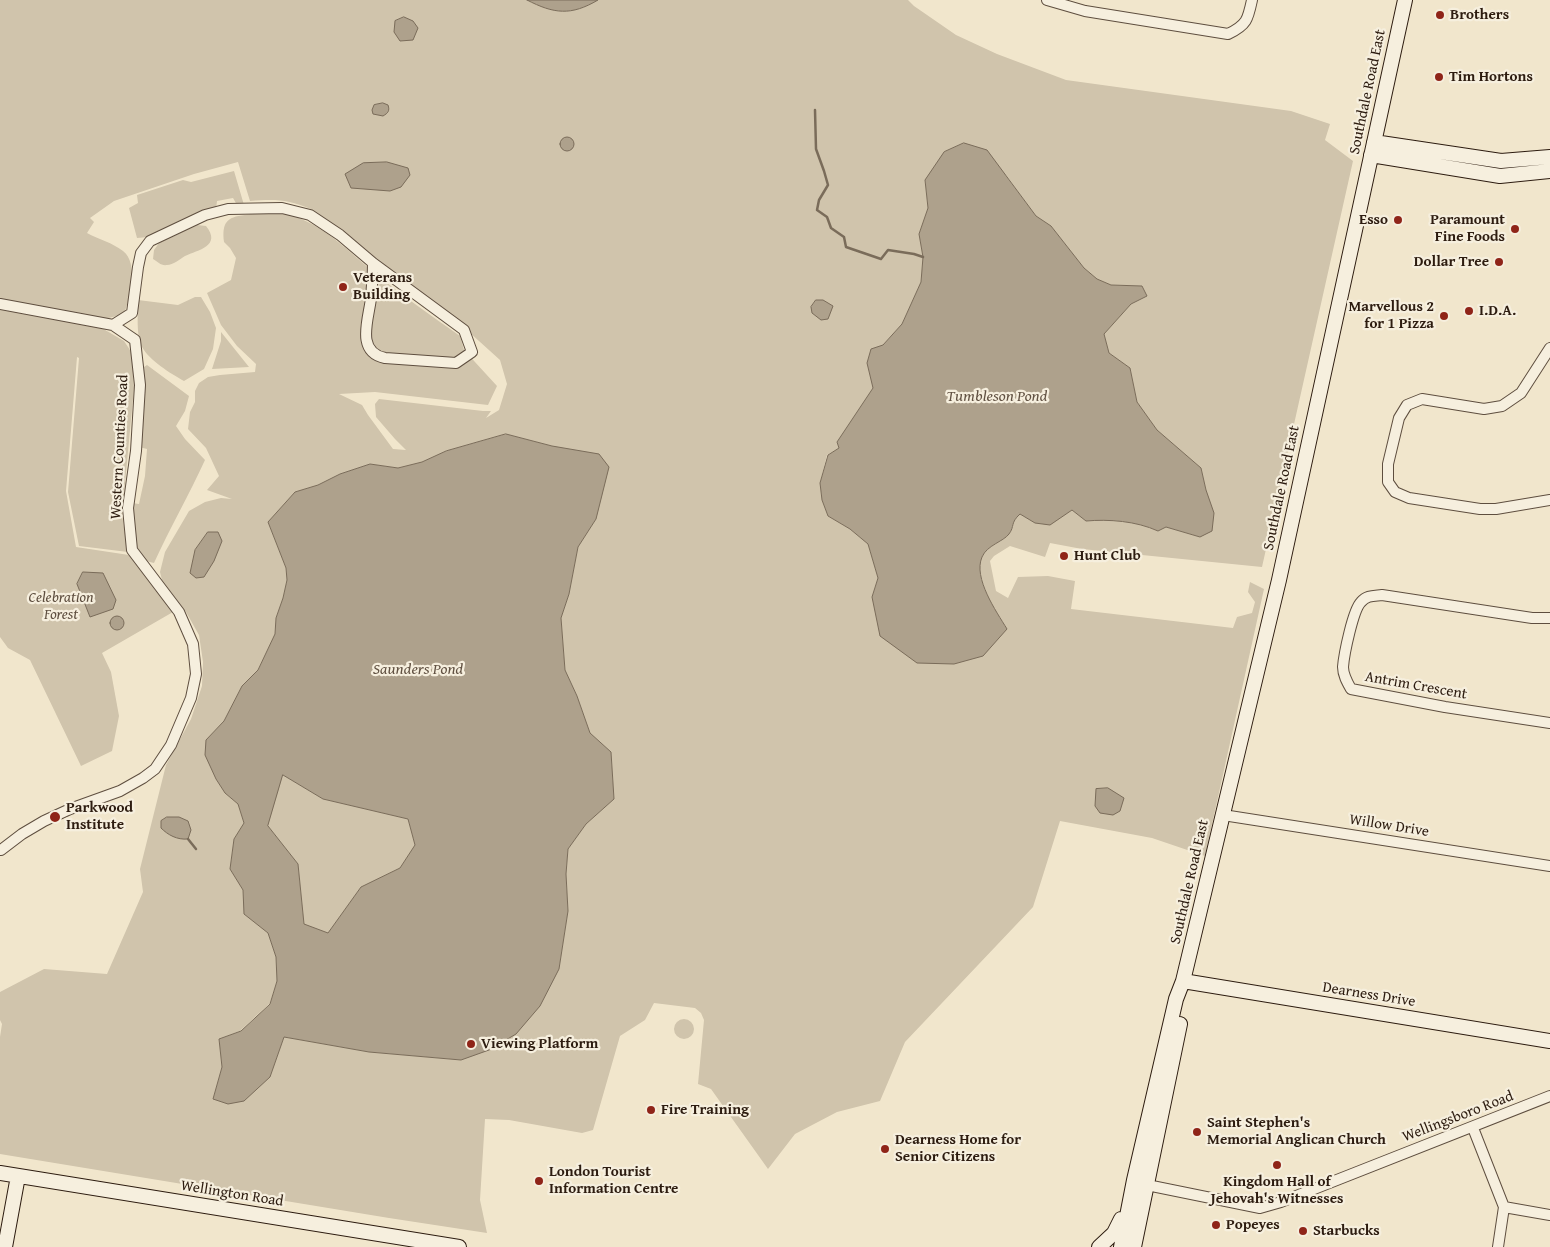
<!DOCTYPE html>
<html>
<head>
<meta charset="utf-8">
<style>
  body { margin:0 }
  canvas { display:block; background:#f1e6cc }
</style>
</head>
<body>
<canvas width="1550" height="1247"></canvas>
<script>
const g = document.querySelector('canvas').getContext('2d');
g.lineJoin = 'round';
function paint(path, color) {
  g.fillStyle = color;
  g.fill(path, 'evenodd');
}
function stroke(path, color, width, dash) {
  g.strokeStyle = color;
  g.lineWidth = width;
  g.lineCap = dash ? 'butt' : 'round';
  g.setLineDash(dash || []);
  g.stroke(path);
}
function write(font, color, halo, rows, align = 'center') {
  g.font = font + ' "Gentium Book Plus",serif';
  g.lineWidth = 4.5;
  g.setLineDash([]);
  g.textBaseline = 'middle';
  g.strokeStyle = halo;
  g.fillStyle = color;
  for (const [text, x, y, turn = 0] of rows) {
    g.save();
    g.translate(x, y);
    g.rotate((+turn || 0) * Math.PI / 180);
    g.textAlign = isNaN(turn) ? turn : align;
    if (halo) g.strokeText(text, 0, 0);
    g.fillText(text, 0, 0);
    g.restore();
  }
}
const green = new Path2D(`
  M0,0h527c27,14 44,16 71,0h310l6,6 42,29 41,19 69,26 225,31 39,13 -5,16 28,21 -91,406 -180,-18 -32,-6 -5,14 -35,-11 -16,10 -4,5 6,30 12,7 10,-21 30,-1 27,5 -4,28 162,19 4,-11 15,-4 3,-11 -7,-10 2,-10 14,7 -59,267 -53,-18 -92,-17 -27,86 -128,135 -25,59 -43,11 -42,22 -27,35 -57,-80 -13,-5 6,-64 -3,-7 -6,-5 -41,-5 -9,17 -25,16 -27,94 -11,3 -73,-13 -24,-1 -5,81 7,33 -98,-15 -389,-64v-117l2,-13 -2,-4v-28l44,-23 63,5 36,-82 -3,-23 26,-104 25,-46 11,-33 1,-24 -4,-27 -13,-23 -24,-32 -2,-8 5,-20 24,-41 16,-9 16,-4 11,1 -25,-9 12,-14 -13,-28 -18,-19 2,-17 5,-10v-11l4,-8 9,-6 12,-2 35,-3 1,-8 -19,-18 -16,-21 -14,-32 24,-13 5,-22 -6,-10 -6,-6c-2,-19 2,-25 21,-27 7,-1 15,-3 23,-3 45,0 77,37 109,63 27,22 55,41 83,61l4,14 33,36 -9,19 -113,-13 -36,2 23,11 6,10 25,34 13,1 -11,-11 -19,-22 -1,-13 4,-5 104,12h8l-5,7 13,-8 8,-26 -7,-24 -52,-47 -137,-104c-24,-10 -36,-10 -61,-8l-12,-39 -44,12 -80,27 -24,17 4,4 -7,11c11,6 26,10 36,18 16,12 7,47 1,63l-19,5 -5,8 24,14 8,12 2,35 -12,127 6,37 -49,-6 -11,-54 11,-134 -2,-1 -11,134 10,56 53,8 44,57 -71,41 9,19 8,44 -7,35 -31,15 -51,-106 -22,-12 -8,-11zM1006,175l30,41 15,10 33,42 13,11 14,6 31,1 5,10 -16,8 -27,30 5,19 21,15 7,34 20,28 44,38 5,22 -6,47 -34,-10 -8,4c-22,-10 -49,-12 -72,-10l-14,-11 -37,13 -15,-9c-10,9 -5,12 -11,20 -6,9 -22,11 -27,22 -9,22 14,55 24,73l-134,-32 6,-19 -10,-34 -18,-15 -22,-13 -6,-16 -2,-17 7,-28 12,-7 -2,-6 36,-54 10,-43 19,-21 19,-42 2,-25 -4,-23 9,-26 -3,-28zM506,434l46,12 44,73 -18,28 -9,47 -8,24 4,52 12,26 13,37 21,19 3,47 -28,25 -18,25 -2,25 2,37 -9,58 -98,91 -92,-8 -85,-15 -14,40 -57,22 9,-32 -3,-28 21,-8 30,-28 7,-22 -1,-24 -8,-24 -23,-19 -2,-24 -13,-21 4,-30 10,-16 -6,-19 -13,-11 -9,-14 -10,-39 18,-19 18,-35 16,-16 17,-36 1,-16 7,-20 4,-18 -1,-12 -18,-46 27,-30 23,-7 22,-11 30,-10 28,4 24,-6 24,-11z
  M234,171l10,34h-7l-4,-7 -16,3 -1,8 -68,28 -11,1 -8,-30 9,-5 -1,-8 46,-15 8,2z
  M197,225l9,1c16,20 -8,24 -21,30 -5,3 -12,9 -18,9 -6,1 -9,-3 -14,-6l1,-9 5,-7z
  M195,297h6l9,15 6,16 -3,21 -9,20 -20,12c-14,-8 -34,-20 -42,-34 -6,-10 -4,-35 -4,-47l40,5z
  M221,332l28,35 -37,2 9,-28z
  M147,365l42,31 -4,15 -9,15 9,13 20,21c-16,35 -35,68 -51,103l-8,-2 -11,-17 -3,-41 7,1 6,-28 2,-27 -8,-2 4,-42 1,-38z
  M283,775l40,24 85,20 7,26 -15,23 -39,19 -33,46 -24,-8 -6,-61 -30,-38z
  M674 1029a10 10 0 1 1 20 0a10 10 0 1 1-20 0Z`);
const water = new Path2D(`
  M527,0h71c-27,16 -44,14 -71,0z
  M404,17l9,4 5,7 -5,12 -13,1 -6,-9 1,-11z
  M383,103l5,2c2,6 0,8 -5,11l-10,-2 -1,-4 2,-5z
  M560 144a7 7 0 1 1 14 0a7 7 0 1 1-14 0Z
  M964,143l23,7 49,66 15,10 33,42 13,11 14,6 31,1 5,10 -16,8 -27,30 5,19 21,15 7,34 20,28 44,38 5,22 8,23 -2,18 -12,6 -34,-10 -8,4c-22,-10 -49,-12 -72,-10l-14,-11 -22,15 -15,-2 -15,-9c-10,9 -5,12 -11,20 -6,8 -22,11 -27,23 -9,21 14,54 25,72l-24,27 -29,8 -37,-1 -37,-27 -8,-39 6,-19 -10,-34 -18,-15 -22,-13 -6,-16 -2,-17 8,-28 11,-7 -2,-6 36,-54 -6,-25 4,-14 12,-4 19,-21 19,-42 2,-25 -4,-23 9,-26 -3,-28 19,-28z
  M387,162l21,6 2,7 -9,12 -11,4 -39,-3 -6,-14 18,-11z
  M816,300h7l10,6 -5,13 -7,1 -9,-7 -1,-6z
  M506,434l46,12 47,8 10,13 -13,52 -18,28 -9,47 -8,24 4,52 12,26 13,37 21,19 3,47 -28,25 -18,25 -2,25 2,37 -9,58 -19,37 -24,28 -27,16 -28,10 -92,-8 -85,-15 -14,40 -26,24 -16,3 -15,-5 9,-32 -3,-28 22,-8 29,-27 7,-23 -1,-24 -8,-24 -24,-19 -1,-24 -13,-21 4,-30 10,-16 -6,-19 -13,-11 -9,-14 -11,-24 1,-15 18,-19 18,-35 16,-16 17,-36 1,-16 7,-20 4,-18 -1,-12 -18,-46 27,-30 23,-7 22,-11 30,-10 28,4 24,-6 24,-11zM283,775l40,24 85,20 7,26 -15,23 -39,19 -33,46 -24,-9 -6,-60 -30,-38z
  M208,532h10l4,9 -8,20 -10,16 -8,1 -6,-5 5,-23z
  M83,572l20,1 13,27 -3,9 -23,8 -13,-33z
  M110 623a7 7 0 1 1 14 0a7 7 0 1 1-14 0Z
  M1108,788l16,10 -4,13 -7,4 -13,-2 -5,-7 1,-17z
  M167,817h12l9,4 3,9 -3,9c-11,1 -20,-4 -27,-11v-7z`);
const stream = new Path2D(`
  M815,110l1,39 8,22 4,14 -9,15 -2,10 10,7 4,11 13,9 2,10 35,12 7,-9 26,4 9,3
  M188,839l8,10`);
const street = new Path2D(`
  M1047,0l38,11 143,23c19,-9 20,-15 24,-34
  M0,304l113,21 22,15 5,45 -4,66 -8,57 4,42 47,62 14,32 3,30 -5,24 -20,47 -16,24 -12,9 -23,13 -50,18 -26,12 -22,13 -21,16
  M113,325l19,-12 6,-46 3,-14 9,-12 55,-26 23,-6 54,-1 28,7 30,20 33,28 91,67 8,22 -16,11 -71,-5c-30,-6 -16,-40 -14,-60 1,-12 2,-24 2,-35
  M1550,348l-29,45 -19,13 -18,3 -62,-10 -15,6 -8,13 -11,46v18l7,10 14,6 71,11h16l54,-9
  M1550,618h-18l-150,-23c-8,1 -15,0 -21,7 -8,8 -17,52 -18,65 0,8 4,15 8,22l94,18 105,16
  M1223,815l327,51
  M1473,1128l31,79 -6,40
  M1147,1185l113,23 21,-6 269,-106
  M1504,1207l46,8`);
const secondary = new Path2D(`
  M1374,142l127,19 49,-4
  M1371,155l129,21 50,-5
  M1183,981l367,60
  M0,1173l459,74
  M5,1247l13,-71
  M1099,1247l15,-14 7,-14
  M1121,1247l13,-67 42,-181 7,-18 96,-401 126,-580
  M1134,1247l46,-223`);
const markers = [
  [1440,15,5,"#8f2418"],
  [1439,77,5,"#8f2418"],
  [1398,220,5,"#8f2418"],
  [1515,229,5,"#8f2418"],
  [1499,262,5,"#8f2418"],
  [343,287,5,"#8f2418"],
  [1469,311,5,"#8f2418"],
  [1444,316,5,"#8f2418"],
  [1064,556,5,"#8f2418"],
  [55,817,6,"#8f2418"],
  [471,1044,5,"#8f2418"],
  [651,1110,5,"#8f2418"],
  [1197,1132,5,"#8f2418"],
  [885,1149,5,"#8f2418"],
  [1277,1165,5,"#8f2418"],
  [539,1181,5,"#8f2418"],
  [1216,1225,5,"#8f2418"],
  [1303,1231,5,"#8f2418"]
];
const poiNames = [
  ["Brothers",1450,15],
  ["Tim Hortons",1449,77],
  ["Esso",1388,220,"right"],
  ["Paramount",1505,220,"right"],
  ["Fine Foods",1505,237,"right"],
  ["Dollar Tree",1489,262,"right"],
  ["Veterans",353,278],
  ["Building",353,295],
  ["Marvellous 2",1434,307,"right"],
  ["for 1 Pizza",1434,324,"right"],
  ["I.D.A.",1479,311],
  ["Hunt Club",1074,556],
  ["Parkwood",66,808],
  ["Institute",66,825],
  ["Viewing Platform",481,1044],
  ["Fire Training",661,1110],
  ["Saint Stephen's",1207,1123],
  ["Memorial Anglican Church",1207,1140],
  ["Dearness Home for",895,1140],
  ["Senior Citizens",895,1157],
  ["London Tourist",549,1172],
  ["Information Centre",549,1189],
  ["Kingdom Hall of",1277,1182,"center"],
  ["Jehovah's Witnesses",1277,1199,"center"],
  ["Popeyes",1226,1225],
  ["Starbucks",1313,1231]
];
const streetNames = [
  ["Southdale Road East",1368,92,-78],
  ["Western Counties Road",120,447,-87],
  ["Southdale Road East",1282,488,-78],
  ["Antrim Crescent",1416,686,10],
  ["Willow Drive",1389,826,9],
  ["Southdale Road East",1190,882,-77],
  ["Dearness Drive",1369,995,9],
  ["Wellingsboro Road",1458,1117,-21],
  ["Wellington Road",232,1194,9]
];
const parkNames = [
  ["Celebration",61,598],
  ["Forest",61,615]
];
const waterNames = [
  ["Tumbleson Pond",997,397],
  ["Saunders Pond",418,670]
];
paint(green, '#d0c4ac');
paint(water, '#aea18c');
stroke(water, '#7a6c5a', 1);
stroke(stream, '#7a6c5a', 2.5);
stroke(street, '#5e4e3f', 12);
stroke(secondary, '#2d1c10', 16);
stroke(street, '#f6efde', 10);
stroke(secondary, '#f6efde', 14);
for (const [x, y, r, color] of markers) {
  const dot = new Path2D();
  dot.arc(x, y, r, 0, 2 * Math.PI);
  g.fillStyle = color;
  g.fill(dot);
  stroke(dot, '#f6efde', 2);
}
write('bold 15px', '#2d1c10', '#f6efde', poiNames, 'left');
write('15px', '#2d1c10', '#f6efde', streetNames);
write('italic 15px', '#5e4e3f', '#f6efde', parkNames);
write('italic 16px', '#615142', '#f6efde', waterNames);
</script>
</body>
</html>
